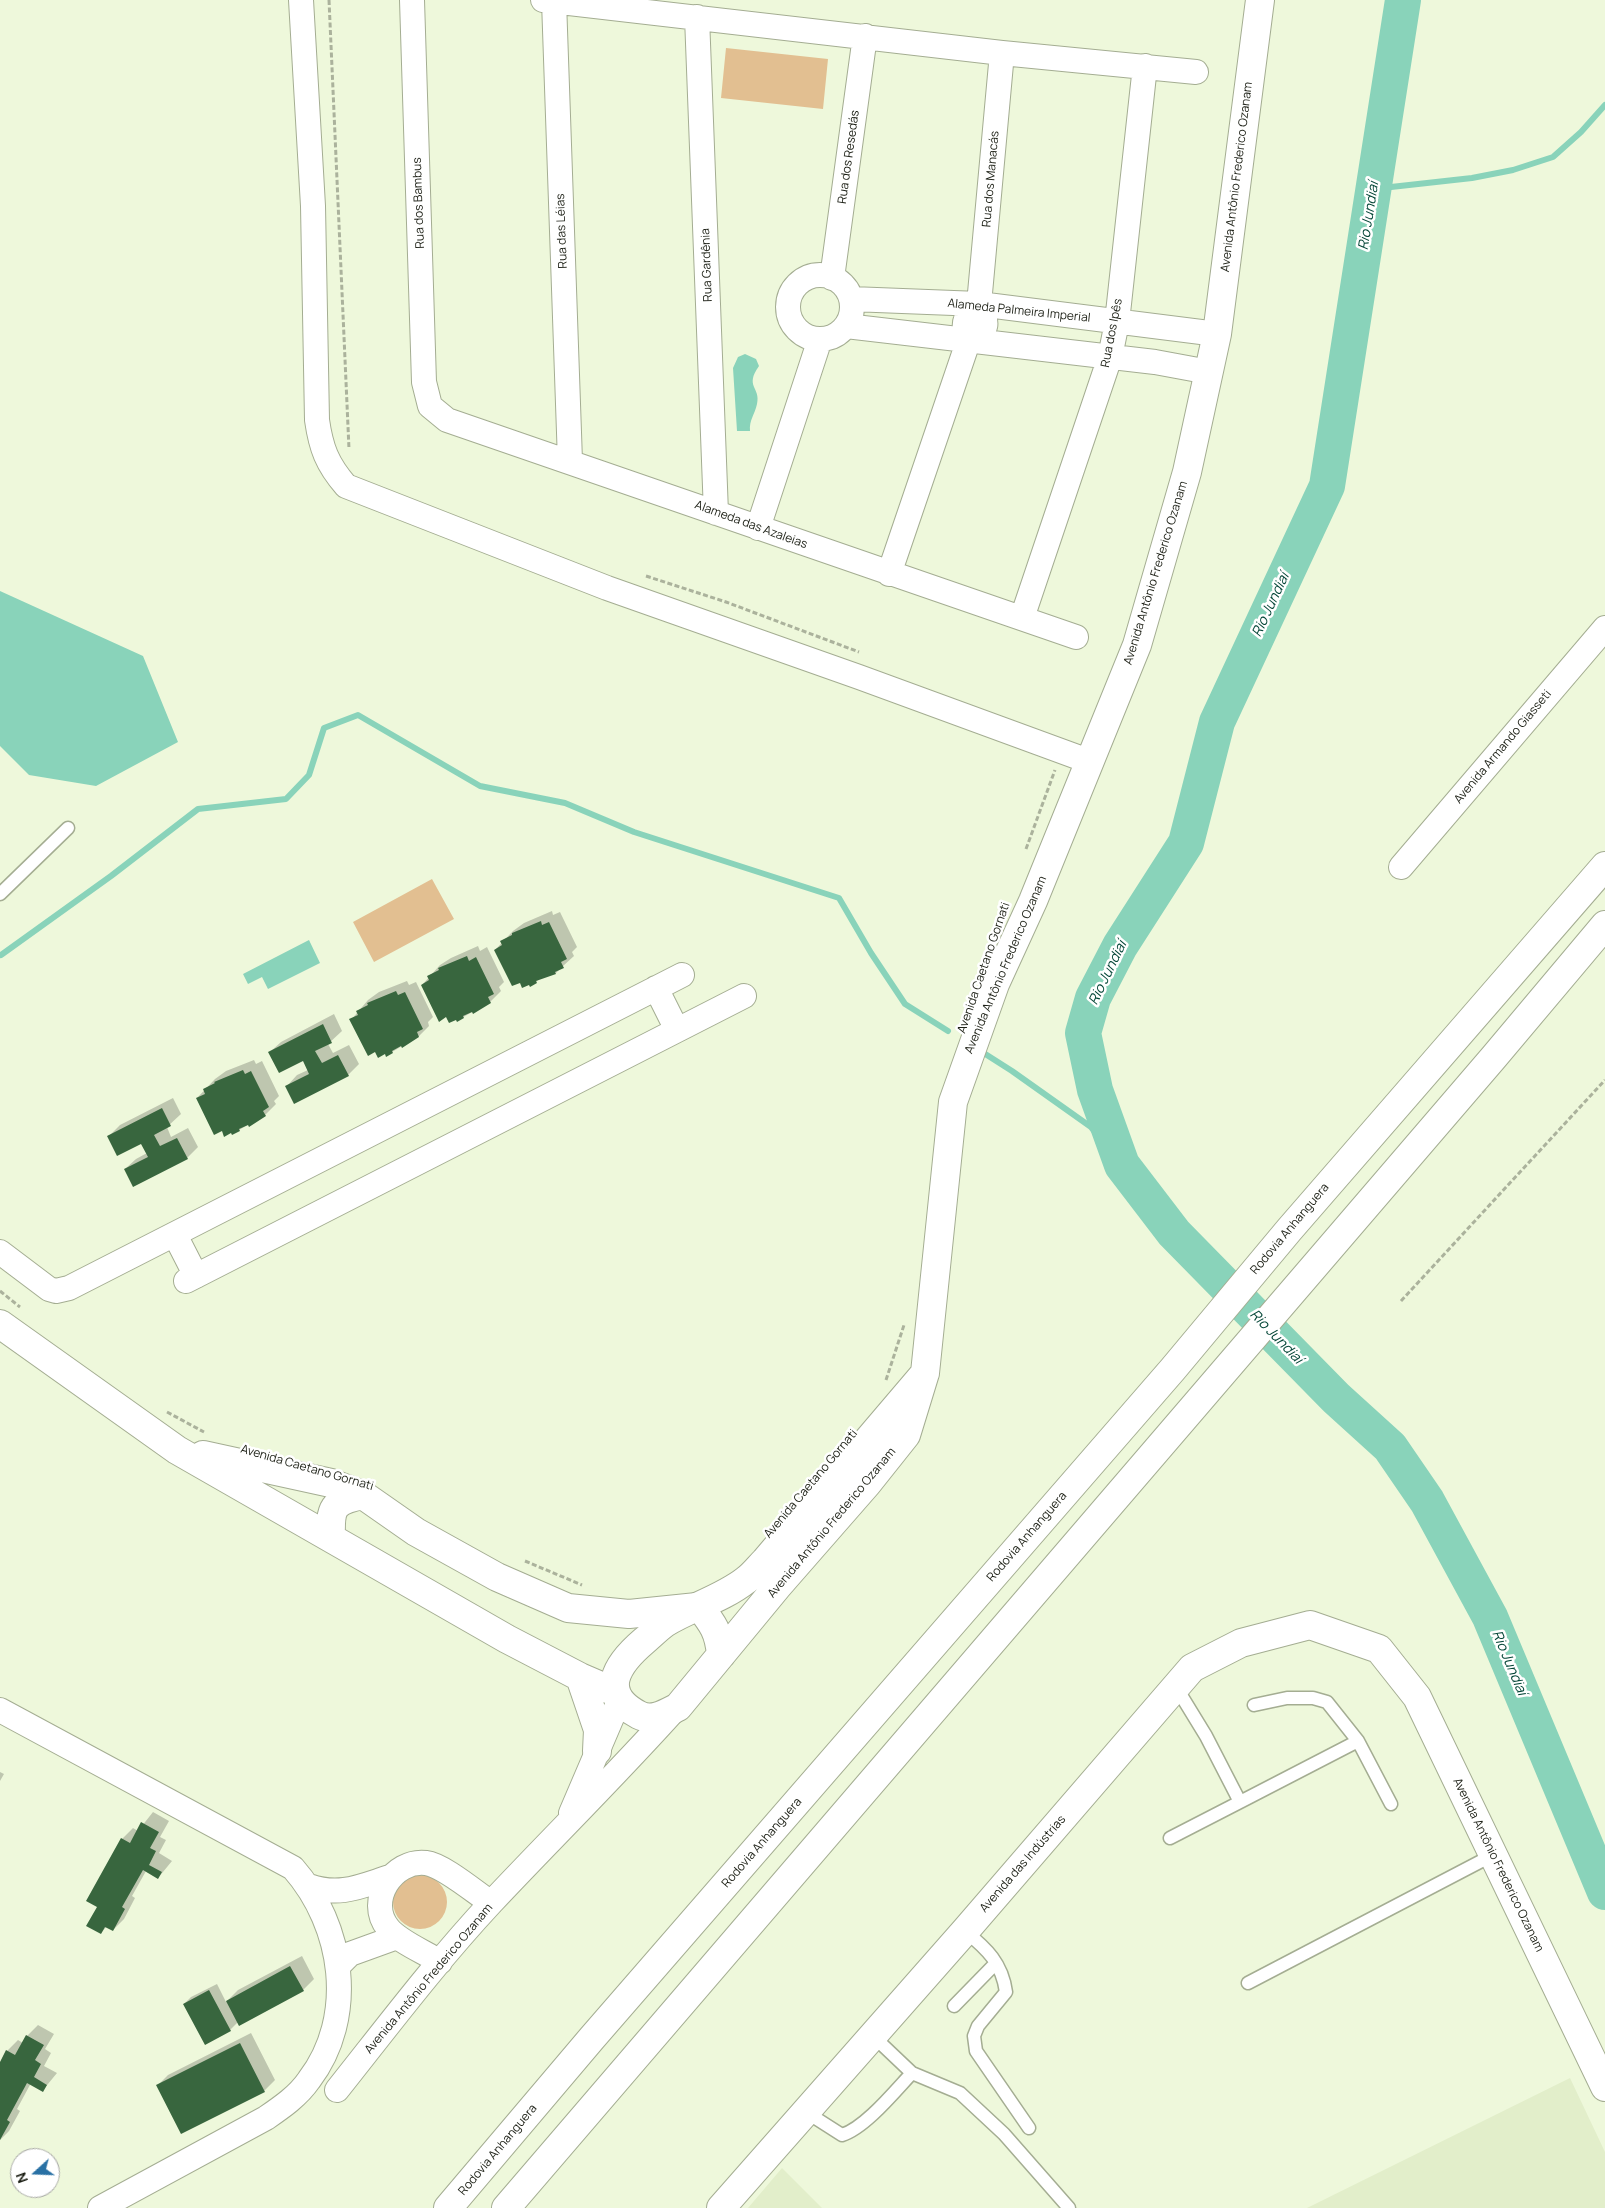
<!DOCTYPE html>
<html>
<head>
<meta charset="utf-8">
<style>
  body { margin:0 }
  #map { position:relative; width:1605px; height:2208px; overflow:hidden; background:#eef8db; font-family:Manrope,sans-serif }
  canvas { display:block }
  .north { position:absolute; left:10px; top:2148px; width:50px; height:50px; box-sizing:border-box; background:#fff; border:1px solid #a5a6a2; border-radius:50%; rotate:250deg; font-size:14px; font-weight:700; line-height:20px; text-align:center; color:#1d2016 }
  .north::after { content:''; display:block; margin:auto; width:18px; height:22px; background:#2870a4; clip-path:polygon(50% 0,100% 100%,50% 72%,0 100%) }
</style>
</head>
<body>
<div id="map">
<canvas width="1605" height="2208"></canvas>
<div class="north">N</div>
</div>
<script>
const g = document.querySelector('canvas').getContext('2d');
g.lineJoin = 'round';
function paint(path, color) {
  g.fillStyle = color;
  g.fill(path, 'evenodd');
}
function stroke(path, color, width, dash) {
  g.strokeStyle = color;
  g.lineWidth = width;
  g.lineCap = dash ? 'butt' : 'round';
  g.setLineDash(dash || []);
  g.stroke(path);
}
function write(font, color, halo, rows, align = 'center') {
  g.font = font + ' Manrope,sans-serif';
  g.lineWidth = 5;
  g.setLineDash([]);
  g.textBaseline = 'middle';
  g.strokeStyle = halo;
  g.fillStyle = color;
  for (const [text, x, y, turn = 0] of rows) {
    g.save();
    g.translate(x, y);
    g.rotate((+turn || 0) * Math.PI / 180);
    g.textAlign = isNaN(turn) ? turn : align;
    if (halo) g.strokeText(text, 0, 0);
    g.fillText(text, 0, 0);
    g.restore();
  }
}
const built = new Path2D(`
  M1570,2078l35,74v56h-298z
  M782,2168l40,40h-74z`);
const green = new Path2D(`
  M726,48l102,11 -5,50 -102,-11z
  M432,879l22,40 -80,43 -21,-40z
  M393 1902a27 27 0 1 1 54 0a27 27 0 1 1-54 0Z`);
const water = new Path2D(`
  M745,354l11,5 3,7c-15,21 2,21 -2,38 -2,10 -8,16 -7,27h-13l-4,-63 5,-11z
  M0,591l143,65 35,86 -82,44 -67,-11 -29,-29z
  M309,940l11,23 -52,26 -6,-12 -14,7 -5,-10z`);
const shadow = new Path2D(`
  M552,911l1,4 7,-3 17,35 -5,5 2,4 -11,10 -7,7 -16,5 -4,4 -41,-32 18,-19 11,-8z
  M478,946l2,5 7,-4 17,35 -5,5 2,4 -11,11 -32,18 -36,-35 18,-20 11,-7z
  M407,981l2,4 7,-3 17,35 -5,5 1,4 -10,10 -27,16 -41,-32 17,-20 11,-8z
  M334,1014l8,17 -14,13 5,9 16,-8 10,19 -11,11 -53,27 -8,-16 10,-11 11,-5 -5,-11 -33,-7 11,-10z
  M254,1060l2,4 6,-3 17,35 -5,5 2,3 -11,11 -26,15 -42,-32 18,-19 11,-8z
  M173,1098l8,16 -14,13 4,10 17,-9 10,19 -11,11 -62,11 11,-10 11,-6 -5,-11 -33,-6 11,-11z
  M0,1772l4,2 -4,7z
  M153,1812l16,9 -9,16 6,3 -7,13 13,8 -14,17 -12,-7 -14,25 3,2 -11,21 -11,11 -6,-4 -6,7 -3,-26 24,-68 11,-11 5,3z
  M302,1956l12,23 -11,11 -65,32 -8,8 -25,13 -21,-39 7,-7 26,-13 9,18 12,-12z
  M38,2025l16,9 -9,15 6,4 -7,13 13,7 -14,17 -12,-7 -14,26 3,2 -11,20 -9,9v-76l7,-13 11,-11 5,3 4,-7z
  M251,2033l24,47 -11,11 -107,-5 11,-11z`);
const stream = new Path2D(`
  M1373,189l99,-11 41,-8 40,-13 28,-25 24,-27
  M1,955l110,-79 87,-67 88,-10 23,-24 15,-47 34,-13 122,71 85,17 69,29 205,66 32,55 34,51 43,27
  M979,1050l33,21 79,56 31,38`);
const river = new Path2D(`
  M1403,0l-76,486 -110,236 -31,121 -66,103 -27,52 -10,35 12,57 27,75 52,68 162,165 54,49 37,54 63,116 115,275`);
const building = new Path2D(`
  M541,921l1,4 7,-3 18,37 -6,3 3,6 -9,4 1,2 -20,7 1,2 -7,4 -1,-2 -7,3 -2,-5 -8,3 -18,-36 8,-5 -2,-4 12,-6v-2z
  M467,956l2,5 7,-4 18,37 -6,3 3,6 -18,11 -1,-2 -9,4 1,2 -7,4 -1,-2 -7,3 -3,-6 -7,5 -18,-37 8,-5 -2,-4 12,-6 -1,-2z
  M396,991l2,4 7,-3 18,37 -6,3 2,5 -17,11 -1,-2 -9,5 1,2 -7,4 -1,-3 -7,4 -3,-6 -7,4 -19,-37 9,-4 -2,-4 12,-6 -1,-2z
  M323,1024l9,19 -17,8 7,12 16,-8 11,21 -55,28 -9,-18 24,-12 -6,-13 -24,12 -11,-21z
  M243,1070l2,4 6,-3 18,36 -6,4 3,5 -17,11 -1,-2 -9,4 1,2 -8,4 -1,-2 -7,4 -2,-6 -8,4 -18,-37 9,-4 -2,-5 12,-6 -1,-1z
  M162,1108l9,18 -17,9 6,11 17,-8 11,21 -55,28 -9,-18 24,-12 -7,-13 -24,12 -10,-20z
  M141,1822l18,10 -9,16 6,3 -7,14 13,7 -4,7 -15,-9 -21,37 3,2 -12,22 -8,-4 -4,7 -15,-8 11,-19 -11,-6 35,-63 9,5z
  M290,1966l14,25 -65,35 -13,-25z
  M209,1990l22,41 -26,14 -22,-41z
  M26,2035l18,10 -9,15 6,4 -7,13 13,8 -4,7 -16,-9 -20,37 3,2 -10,18v-78l6,-12 9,5z
  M240,2043l25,49 -84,42 -25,-49z`);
const path = new Path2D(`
  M329,0l20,449
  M646,576l80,26 133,50
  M1026,849l29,-79
  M0,1291l20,16
  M1401,1301l204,-221
  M886,1380l18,-55
  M167,1412l37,20
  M525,1561l57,24`);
const service = new Path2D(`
  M0,894l68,-66
  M1176,1687l30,49 34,66 118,-61
  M1254,1705l33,-7h26l14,4 31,39 33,63
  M1170,1838l70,-36
  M965,1931c22,18 37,32 41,61l-28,34 -4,10 2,15 53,77
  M1248,1983l245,-128
  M954,2006l42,-43
  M912,2073l48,20 44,41 65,74
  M806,2112l36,23c23,-7 53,-44 70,-62l-39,-37`);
const minor = new Path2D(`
  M301,0l12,206 4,214c4,28 10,44 29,66l261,102 252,89 232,85
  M412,0l12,382 6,24 17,14 629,217
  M543,0l459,53 194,19
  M554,1l16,460
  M697,17l19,496
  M788 307a32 32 0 1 1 64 0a32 32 0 1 1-64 0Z
  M832,278l33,-242
  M851,299l128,5 238,30
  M846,326l309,36 54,10
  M969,339c21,-8 19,-16 10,-35l23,-251
  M758,528l62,-189
  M889,574l80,-235c-9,-16 -3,-24 10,-35
  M1022,618l88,-261 7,-35 28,-256
  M1401,867l204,-239
  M656,988l21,42
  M175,1235l21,41
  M0,1252l49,37 7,2 13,-3 613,-313
  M186,1281l558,-285
  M0,1710l293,158c51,58 64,149 16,212 -11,16 -27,27 -43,38l-166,90
  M571,1813l48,-112
  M309,1886c31,11 52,0 81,-9
  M440,1962c-15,-10 -41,-20 -52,-34 -22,-27 5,-69 38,-65 17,2 50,30 65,40
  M339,1965l11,-11 47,-17
  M337,2090c50,-63 99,-128 154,-187 62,-66 126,-129 186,-196`);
const tertiary = new Path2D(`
  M721,2208l244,-277 227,-263 49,-25 69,-18 69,24 38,48 188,390`);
const secondary = new Path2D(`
  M0,1324l177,126 330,189 73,38 35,15
  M203,1455l128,28 32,12 53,37 81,45 71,31 61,6 68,-7
  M331,1538c-1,-30 1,-37 32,-43
  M580,1677l18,53 -1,21`);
const primary = new Path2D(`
  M925,1373l-160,188c-6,6 -12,14 -19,19 -24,19 -55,27 -81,43 -7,5 -14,12 -21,18 -27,23 -47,52 -5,74 13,7 27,-2 39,-8l99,-120 90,-103 39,-49 19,-62 28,-271 42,-118 38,-83 104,-256 50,-173 30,-138 43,-334
  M699,1606c14,18 20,26 22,49`);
const motorway = new Path2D(`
  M448,2208l144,-170 581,-669 116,-139 316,-364
  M506,2208l988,-1151 111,-132`);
const streetNames = [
  ["Rua dos Resedás",849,157,-82],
  ["Avenida Antônio Frederico Ozanam",1237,177,-83],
  ["Rua dos Manacás",991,179,-85],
  ["Rua dos Bambus",419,203,-92],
  ["Rua das Léias",562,231,-92],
  ["Rua Gardênia",707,265,-92],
  ["Alameda Palmeira Imperial",1019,311,6],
  ["Rua dos Ipês",1112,333,-79],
  ["Alameda das Azaleias",751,525,20],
  ["Avenida Antônio Frederico Ozanam",1156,573,-73],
  ["Avenida Armando Giasseti",1503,747,-50],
  ["Avenida Antônio Frederico Ozanam",1006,965,-67],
  ["Avenida Caetano Gornati",984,968,-71],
  ["Rodovia Anhanguera",1290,1229,-50],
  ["Avenida Caetano Gornati",307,1468,16],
  ["Avenida Caetano Gornati",811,1484,-50],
  ["Avenida Antônio Frederico Ozanam",832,1523,-50],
  ["Rodovia Anhanguera",1027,1537,-49],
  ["Rodovia Anhanguera",762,1843,-49],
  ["Avenida das Indústrias",1023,1864,-49],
  ["Avenida Antônio Frederico Ozanam",1498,1865,64],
  ["Avenida Antônio Frederico Ozanam",429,1979,-50],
  ["Rodovia Anhanguera",498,2150,-50]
];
const waterNames = [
  ["Rio Jundiaí",1369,216,-81],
  ["Rio Jundiaí",1271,605,-65],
  ["Rio Jundiaí",1108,973,-64],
  ["Rio Jundiaí",1276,1337,46],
  ["Rio Jundiaí",1509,1663,67]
];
paint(built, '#e2eeca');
paint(green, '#e2bf91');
paint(water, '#89d3ba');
paint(shadow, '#0003');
stroke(stream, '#89d3ba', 6);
stroke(river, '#89d3ba', 36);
paint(building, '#38663e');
stroke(service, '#a4ad92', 15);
stroke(minor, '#a4ad92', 26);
stroke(tertiary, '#a4ad92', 30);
stroke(secondary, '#a4ad92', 30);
stroke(primary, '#a4ad92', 30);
stroke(motorway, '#a4ad92', 30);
stroke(path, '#abb29c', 3, [5, 2.5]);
stroke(service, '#fff', 12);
stroke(minor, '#fff', 24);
stroke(tertiary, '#fff', 28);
stroke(secondary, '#fff', 28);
stroke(primary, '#fff', 28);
stroke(motorway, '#fff', 28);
write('12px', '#1d2016', '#fff', streetNames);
write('italic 14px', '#044637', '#fff', waterNames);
</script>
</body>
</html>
